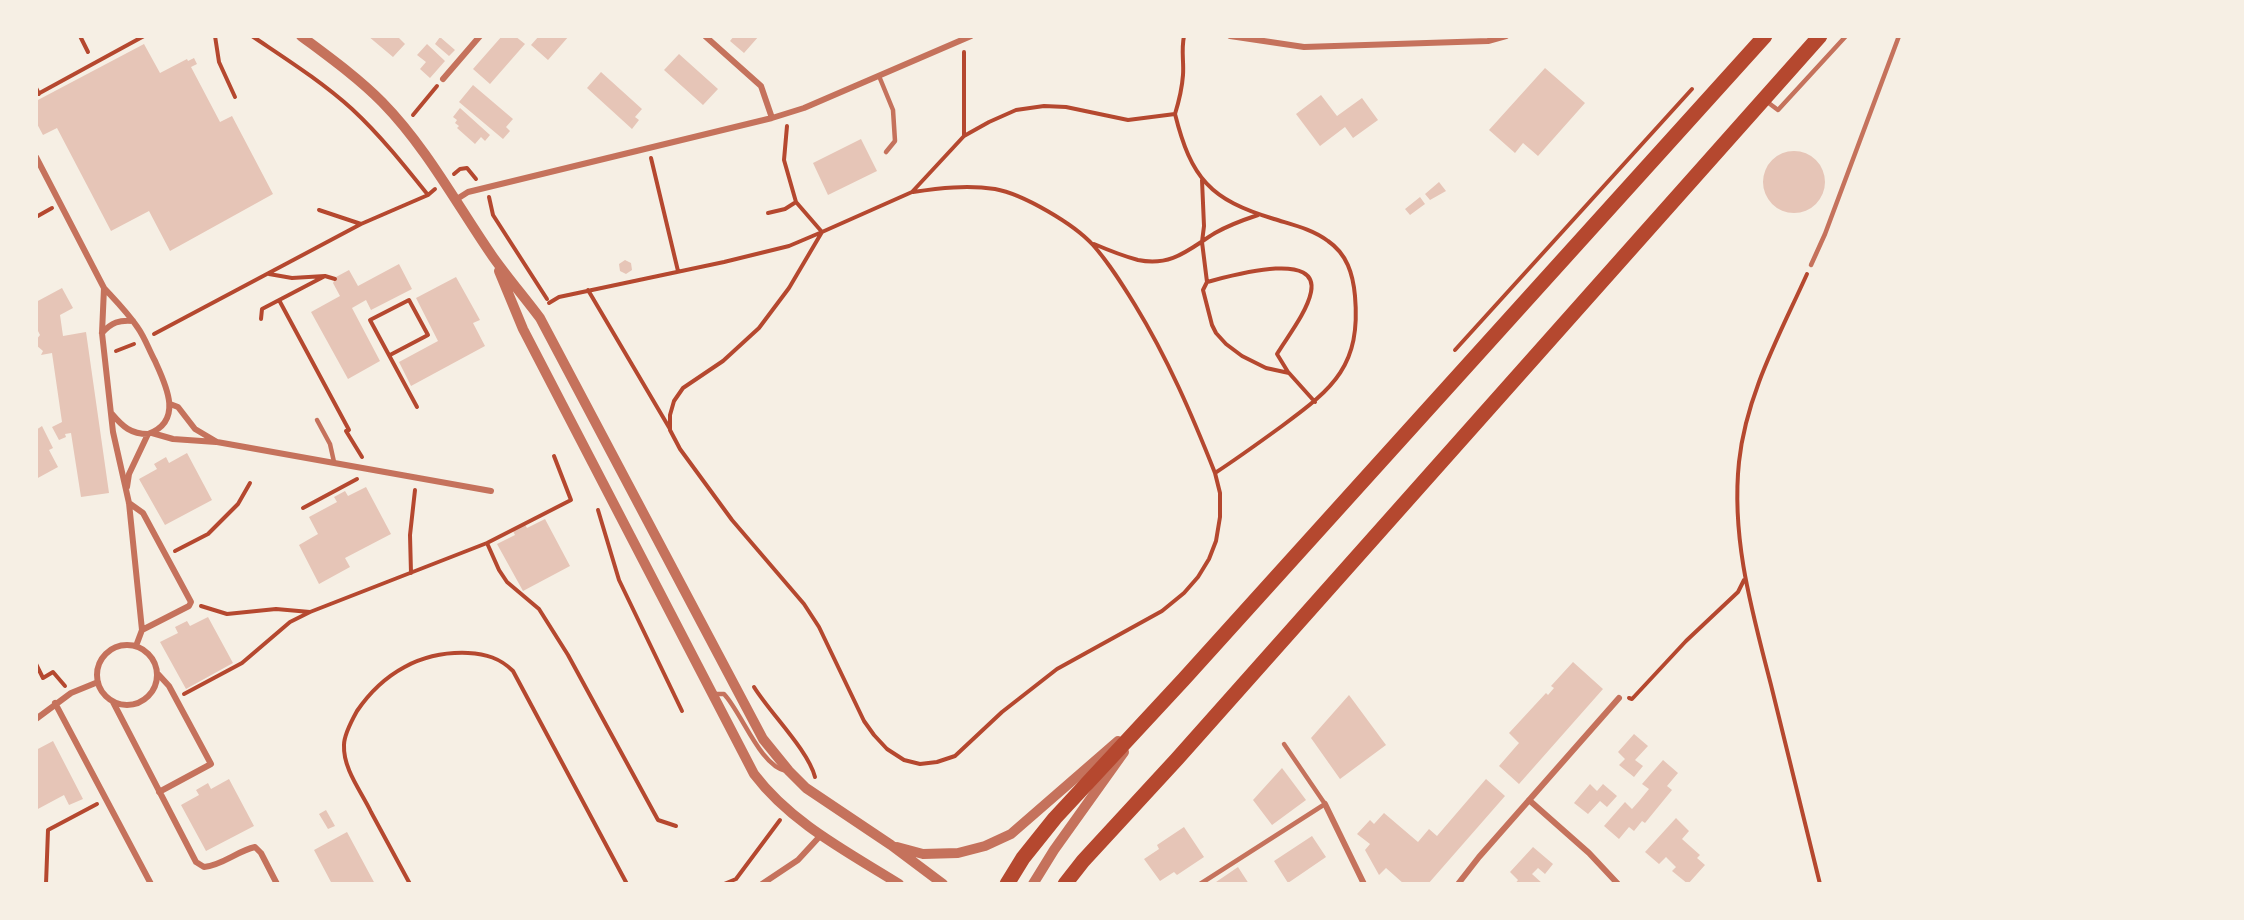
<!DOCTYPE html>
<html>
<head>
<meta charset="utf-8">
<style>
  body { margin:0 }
  #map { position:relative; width:2244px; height:920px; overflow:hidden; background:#f6efe4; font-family:"Alegreya Sans",sans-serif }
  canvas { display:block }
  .frame { position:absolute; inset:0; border:38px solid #f6efe4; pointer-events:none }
</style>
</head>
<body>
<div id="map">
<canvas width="2244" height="920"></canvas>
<div class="frame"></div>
</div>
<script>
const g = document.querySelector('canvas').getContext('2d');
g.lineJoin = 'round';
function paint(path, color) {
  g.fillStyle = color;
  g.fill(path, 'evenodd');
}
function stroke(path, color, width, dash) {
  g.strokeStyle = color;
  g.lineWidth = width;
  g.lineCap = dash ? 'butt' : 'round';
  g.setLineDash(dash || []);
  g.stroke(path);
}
const building = new Path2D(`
  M368,36h29l8,8 -12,13z
  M502,36h13l10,8 -35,40 -17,-15z
  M539,36h30l-21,24 -17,-15z
  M734,36h25l-15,17 -14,-12z
  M440,37l15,13 -6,6 -14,-12z
  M144,44l16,29 27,-14 1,2 6,-3 3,6 -6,3 29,55 12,-6 41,78 -103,57 -21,-40 -38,20 -54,-103 -14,7 -7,-13v-21z
  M427,44l18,17 -15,17 -10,-9 6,-7 -9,-7z
  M679,54l39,35 -15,16 -39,-35z
  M1545,68l40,35 -47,53 -15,-13 -8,10 -26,-23z
  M601,72l41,37 -7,8 4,3 -7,9 -45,-41z
  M473,85l40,34 -7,8 4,4 -7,8 -44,-37z
  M1321,95l16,21 25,-18 16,22 -25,18 -8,-11 -25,19 -24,-32z
  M460,108l30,27 -5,6 -4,-4 -6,7 -18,-16 2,-2 -4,-3 2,-3 -4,-3z
  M861,139l16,32 -49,24 -15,-32z
  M1763 182a31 31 0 1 1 62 0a31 31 0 1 1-62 0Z
  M1439,182l7,9 -16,9 -5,-6z
  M1420,197l5,7 -15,11 -5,-6z
  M625,260l6,3 1,7 -6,4 -6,-3 -1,-7z
  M399,264l13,25 -41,21 -5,-10 -14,8 28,53 -32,18 -37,-67 29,-16 -7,-13 3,-6 13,-7 9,16z
  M456,277l24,43 -7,3 12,23 -74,40 -12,-24 39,-21 -22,-43z
  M62,288l11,20 -13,7 3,21 23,-4 23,161 -28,4 -10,-64 -6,1 1,3 -7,3 -7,-13 10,-5 -10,-69 -11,2 2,-4 -7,-6v-5l4,-5 -4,-8v-25z
  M42,426l11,22 -4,2 9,17 -22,12v-49z
  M187,453l25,47 -47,25 -26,-46 18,-10 -3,-5 12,-7 3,6z
  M366,487l25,47 -46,24 5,9 -31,17 -20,-39 19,-11 -9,-17 28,-15 -3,-5 11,-6 3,5z
  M545,519l25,47 -47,25 -26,-47 18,-9 -3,-6 12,-6 3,5z
  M208,617l25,46 -47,26 -26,-47 18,-9 -3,-6 12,-6 3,5z
  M1573,662l30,27 -84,95 -20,-18 20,-23 -10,-10 37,-40 2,2 6,-7 -3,-2z
  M1349,695l37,50 -46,34 -29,-41z
  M1634,734l14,12 -13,14 8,6 -9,11 -15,-12 6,-6 -7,-7z
  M53,741l30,58 -14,6 -5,-10 -28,15v-60z
  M1663,760l15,13 -11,13 5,4 -27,33 -3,-2 -8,10 -5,-4 -10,12 -15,-13 21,-24 7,7 8,-9 9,-11 -7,-5z
  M1282,768l24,32 -34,25 -19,-25z
  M229,779l25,47 -48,25 -25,-46 18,-10 -3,-5 12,-7 3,6z
  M1486,779l19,17 -77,88h-24l-18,-16 -7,7 -14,-25 5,-6 -13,-10 13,-14 4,4 10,-11 34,29 11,-13 8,7z
  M1590,784l7,7 6,-7 14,12 -10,11 -7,-6 -12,13 -14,-11z
  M326,810l9,16 -7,3 -9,-15z
  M1676,818l13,13 -7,8 18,16 -3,3 8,7 -17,19 -16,-13 4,-4 -10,-10 -7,7 -14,-12z
  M1184,827l20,30 -27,18 -3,-3 -14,9 -16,-22 15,-10 -2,-4z
  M347,832l28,52h-43l-18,-34z
  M1312,836l14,21 -38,26 -14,-22z
  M1533,847l20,17 -8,10 -7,-6 -6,6 11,10h-28l3,-4 -8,-8z
  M1238,867l11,17h-32l-1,-2z`);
const path = new Path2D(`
  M80,36l8,16
  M215,36l4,26 16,35
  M252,36c34,23 69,45 100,73 28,26 52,56 76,86
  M964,52v84l-52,56 -90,40 -33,56 -30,40 -36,33 -40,27 -9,13 -4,14v15l10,19 52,71 72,84 15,23 45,94 10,14 13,14 17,11 16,4 17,-2 18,-6 47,-44 55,-43 105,-58 22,-18 14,-16 11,-18 7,-18 4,-24v-24l-5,-20c23,-15 45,-31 67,-47 52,-38 79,-61 73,-130 -2,-22 -8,-42 -27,-55 -16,-12 -35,-16 -54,-22 -64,-19 -83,-41 -99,-105l-47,6 -62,-13 -22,-1 -28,4 -27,12 -25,14
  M36,88l3,6
  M36,95l108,-59
  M1175,114c4,-13 7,-25 8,-39 1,-14 -2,-24 1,-39
  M413,115l24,-29
  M651,158l27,113
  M454,174l6,-5 7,-1 9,11
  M1202,180l2,46 -2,16 5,40 -4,8 9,35 4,8 10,11 16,12 24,12 23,5 26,29
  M913,192c27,-4 54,-7 82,-3 28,5 79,35 98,56 16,18 29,39 42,60 33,54 57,110 80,168
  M489,197l4,18 54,84
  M319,210l42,14 67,-29 7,-6
  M768,213l17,-4 11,-7
  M36,217l16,-9
  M1094,244c14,6 29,12 44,16 34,7 51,-11 77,-27 14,-8 28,-13 43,-18
  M269,274l23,4 33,-2 10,3
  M1807,274c-27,60 -61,121 -68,188 -8,77 13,149 32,223 16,67 33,133 49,199
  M1207,282c20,-5 113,-33 104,10 -4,20 -23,44 -34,62l11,18
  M588,290l82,139
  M279,300l70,130 -3,1 16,26
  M549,303l10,-6 165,-35 65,-16 33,-14 -26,-30 -12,-42 3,-34
  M261,319l1,-10 63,-33
  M154,334l207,-110
  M1455,350l237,-261
  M116,351l18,-7
  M390,355l38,-20 -19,-35 -39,20 47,87
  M303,508l54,-29
  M598,510l21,70 63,131
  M487,543l12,27 8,12 32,27 29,46 90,165 18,6
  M175,551l33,-17 30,-30 12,-21
  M411,573l-1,-38 5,-45
  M201,606l26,8 49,-5 34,3
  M36,664l7,14 10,-6 12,14
  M754,687c16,26 54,63 61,90
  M184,694l58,-31 48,-41 20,-10 177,-69 84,-43 -17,-44
  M1629,698l3,1 54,-58 52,-49 6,-12
  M46,884l2,-54 49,-26
  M410,884c-13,-24 -26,-48 -39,-72 -10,-21 -28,-43 -27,-67 0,-10 8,-25 13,-34 26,-38 64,-60 111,-58 18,1 32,5 45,18l114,213
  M724,884l12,-5 44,-59`);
const service = new Path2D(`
  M879,76l14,34 2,31 -9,11
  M1766,101l12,9 68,-74
  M1811,265l14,-31 74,-198
  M317,420l13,24 4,18
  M714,694h10c18,19 36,72 62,77
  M1200,884l125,-80 -41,-60`);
const minor = new Path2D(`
  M705,36l56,50 11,32
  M1230,36l74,11 184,-6 18,-5
  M443,79l37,-43
  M36,157l68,131 -2,45 11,99 16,71 13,127 -6,16
  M457,199l11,-7 304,-74 32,-10 167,-72
  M104,288c12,13 24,25 34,40 7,10 11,22 17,33 11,24 29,60 -7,73 -17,0 -25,-7 -36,-20
  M102,333c10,-11 17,-13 31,-12
  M170,404l8,3 17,22 22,13 274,49
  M152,433l21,6 43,3
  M127,487l2,-13 19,-40
  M129,503l14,10 48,89 -2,4 -47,24
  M97 675a30 30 0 1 1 60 0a30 30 0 1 1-60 0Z
  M158,674l11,12 42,78 -52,28
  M113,702l83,160 8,5c19,-2 33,-16 51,-20l6,6 16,31
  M55,703l96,181
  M36,719l35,-26 27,-11
  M1529,800l60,53 29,31
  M1325,804l39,80
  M762,884l36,-24 23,-25
  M1458,884l21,-27 140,-159`);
const tertiary = new Path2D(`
  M301,36c28,21 56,41 81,66 45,46 75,103 111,155 15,21 32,41 47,61l223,421 26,32 17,17 85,57 52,39
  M499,271l24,58 231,445c37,49 94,78 145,110
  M897,847l26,7 35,-1 27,-7 26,-12 107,-93
  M1033,884l21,-34 70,-98`);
const primary = new Path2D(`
  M1007,884l16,-26 32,-40 129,-139 581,-643
  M1065,884l18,-23 94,-102 643,-723`);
paint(building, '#e6c5b7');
stroke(path, '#b5482f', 4);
stroke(service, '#c5725c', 4.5);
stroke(minor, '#c5725c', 6);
stroke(tertiary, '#c5725c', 10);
stroke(primary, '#b5482f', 15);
</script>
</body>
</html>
